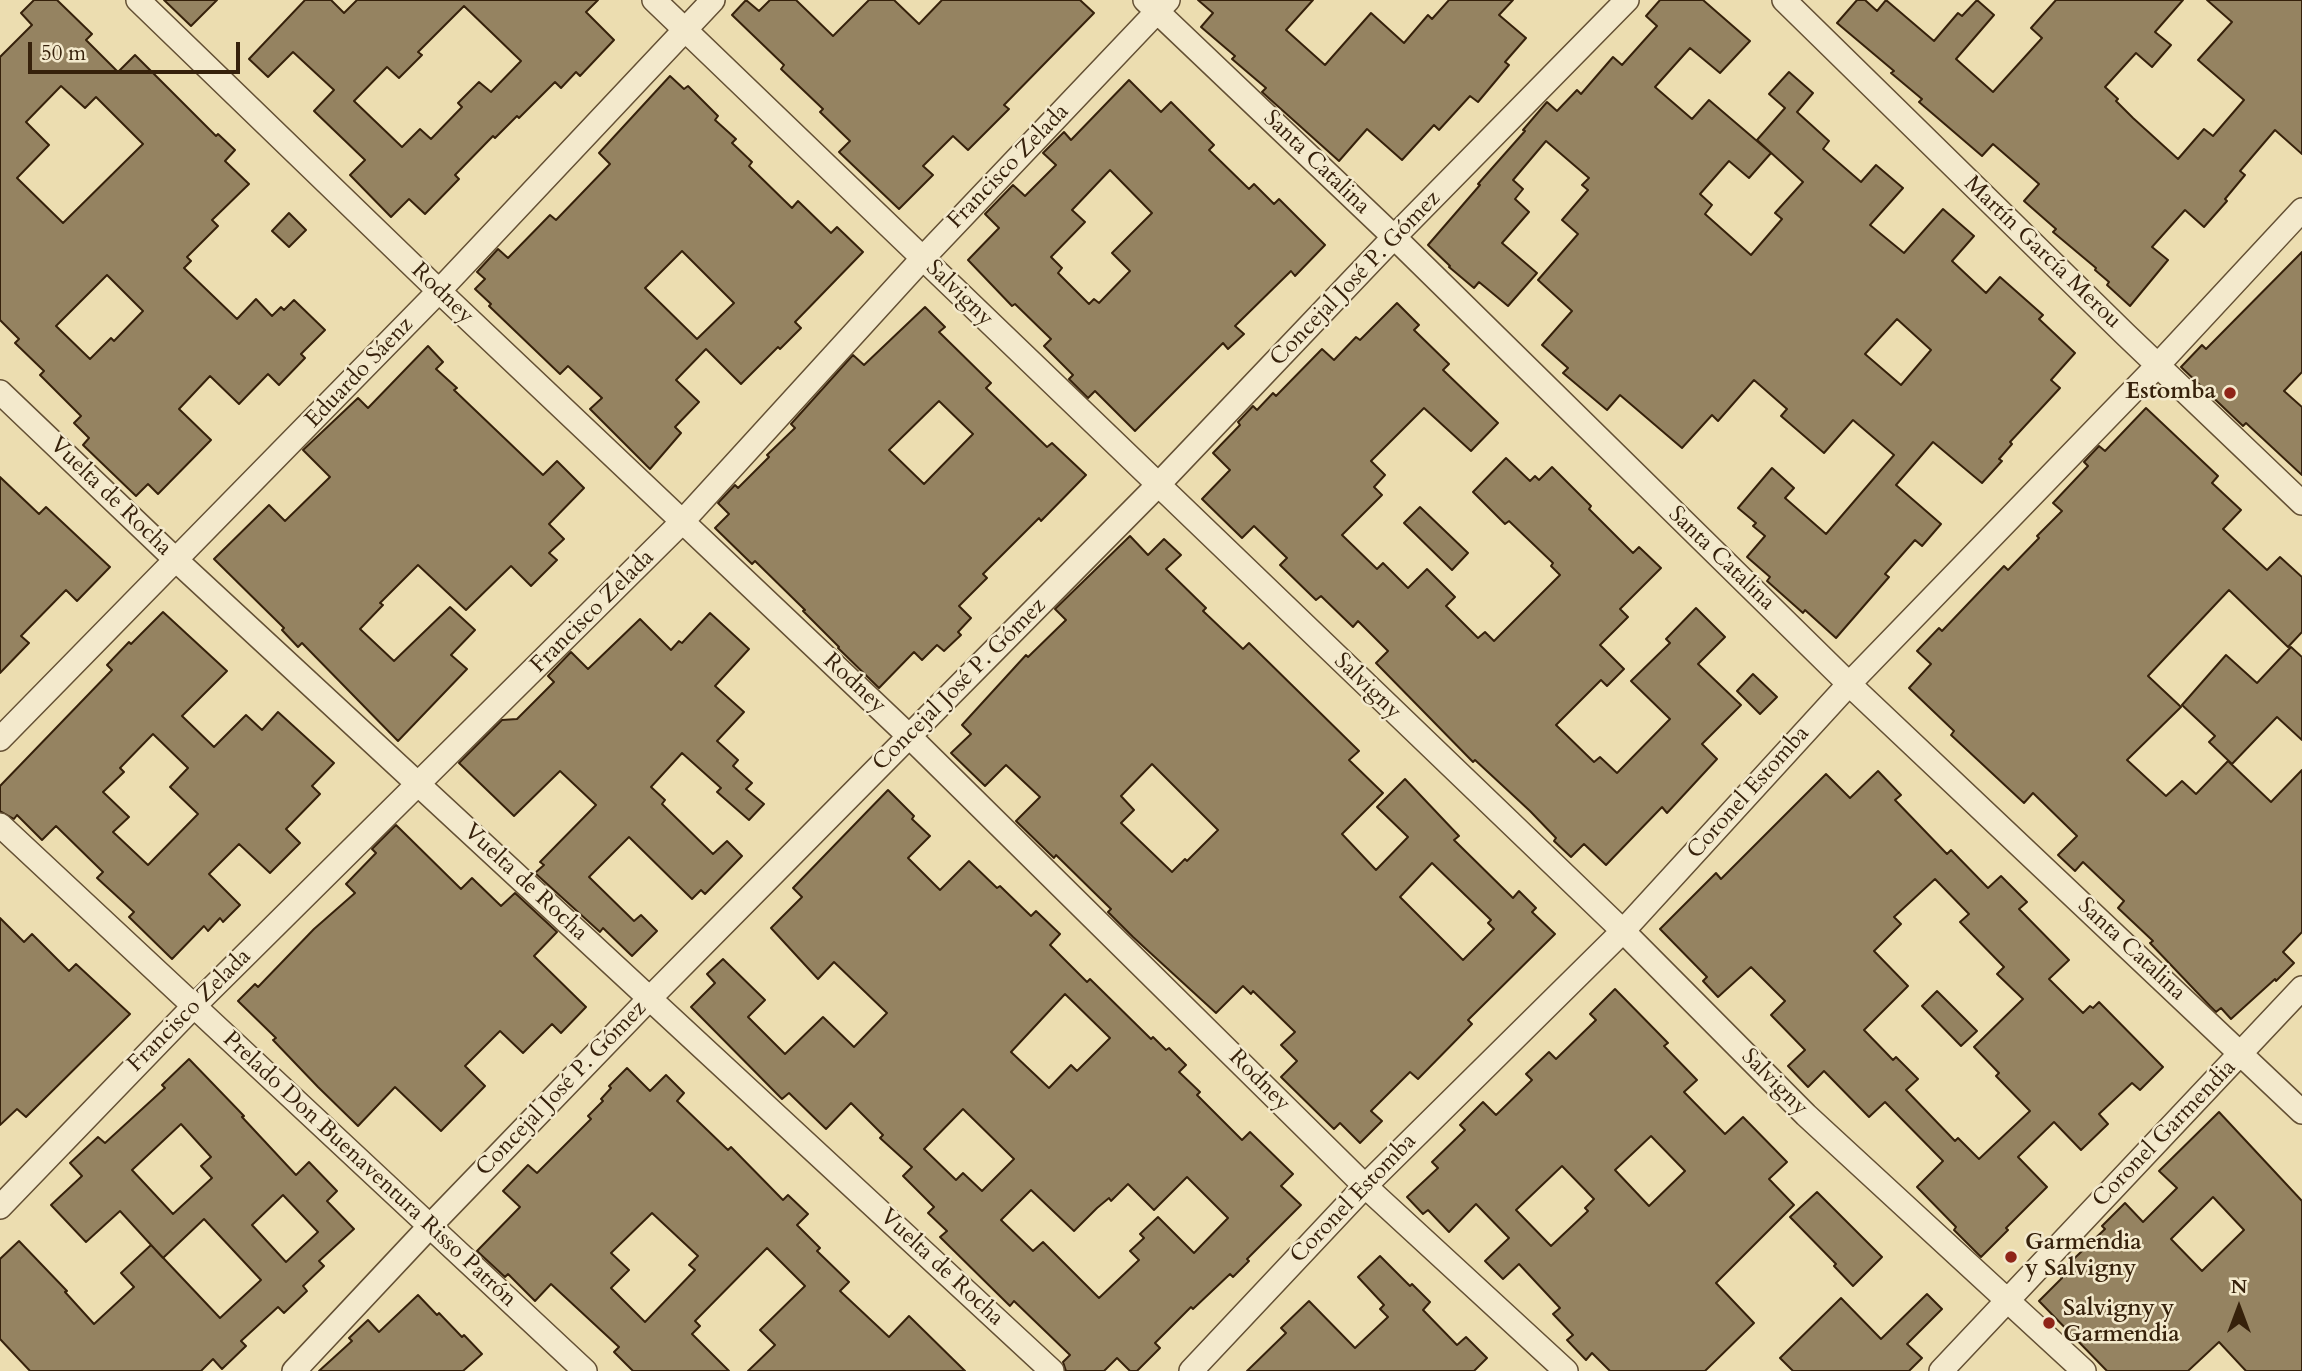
<!DOCTYPE html>
<html>
<head>
<meta charset="utf-8">
<style>
  body { margin:0 }
  #map { position:relative; width:2302px; height:1371px; overflow:hidden; background:#ecddb0; font-family:Cardo,serif }
  canvas { display:block }
  .north { position:absolute; left:2204px; top:1273px; width:70px; height:70px; -webkit-text-stroke:5px #f3e9cc; paint-order:stroke; rotate:0deg; font-size:19px; font-weight:700; line-height:28px; text-align:center; color:#36210b }
  .north::after { content:''; display:block; margin:auto; width:24px; height:32px; background:#36210b; clip-path:polygon(50% 0,100% 100%,50% 72%,0 100%) }
  .scale { position:absolute; left:28px; top:42px; width:212px; height:32px; box-sizing:border-box; border:4px solid #36210b; border-top:0; padding-left:9px; font-size:21px; line-height:24px; white-space:nowrap; color:#36210b; -webkit-text-stroke:5px #f3e9cc; paint-order:stroke }
</style>
</head>
<body>
<div id="map">
<canvas width="2302" height="1371"></canvas>
<div class="north">N</div>
<div class="scale">50 m</div>
</div>
<script>
const g = document.querySelector('canvas').getContext('2d');
g.lineJoin = 'round';
function paint(path, color) {
  g.fillStyle = color;
  g.fill(path, 'evenodd');
}
function stroke(path, color, width, dash) {
  g.strokeStyle = color;
  g.lineWidth = width;
  g.lineCap = dash ? 'butt' : 'round';
  g.setLineDash(dash || []);
  g.stroke(path);
}
function write(font, color, halo, rows, align = 'center') {
  g.font = font + ' Cardo,serif';
  g.lineWidth = 5;
  g.setLineDash([]);
  g.textBaseline = 'middle';
  g.strokeStyle = halo;
  g.fillStyle = color;
  for (const [text, x, y, turn = 0] of rows) {
    g.save();
    g.translate(x, y);
    g.rotate((+turn || 0) * Math.PI / 180);
    g.textAlign = isNaN(turn) ? turn : align;
    if (halo) g.strokeText(text, 0, 0);
    g.fillText(text, 0, 0);
    g.restore();
  }
}
const building = new Path2D(`
  M34,0h23l35,34 -6,6 32,32 17,-17 81,81 2,-2 17,16 -10,11 24,23 -37,36 6,6 -31,31 4,4 -7,7 53,51 19,-20 16,17 9,-9 3,3 10,-10 31,30 -24,24 4,4 -26,27 -11,-11 -29,30 -29,-28 -31,33 32,31 -53,54 -10,-10 -12,12 -53,-51 6,-7 -15,-15 7,-7 -41,-41 4,-4 -29,-28 4,-4 -19,-19v-263l32,-32 -11,-12zM61,86l24,22 11,-11 47,47 -80,79 -46,-45 32,-33 -23,-23zM107,275l36,36 -29,30 -3,-3 -21,21 -34,-33z
  M164,0h53l-26,26z
  M305,0h26l13,13 13,-13h241l-12,12 28,28 -34,36 -4,-4 -15,16 -6,-6 -36,36 -2,-2 -22,22 -2,-2 -38,39 4,4 -34,35 -16,-15 -18,18 -41,-42 15,-15 -51,-49 20,-21 -41,-38 -25,25 -19,-18zM464,6l57,55 -30,31 -12,-10 -21,21 4,4 -31,32 -11,-10 -18,18 -48,-46 33,-34 12,11 23,-23 -4,-3z
  M746,0l13,11 11,-11h26l37,36 36,-36h25l25,24 23,-24h138l14,13 -90,92 5,4 -41,41 -15,-14 -30,30 10,9 -34,34 -60,-57 11,-11 -30,-29 3,-3 -42,-40 3,-4 -52,-50z
  M1198,0h115l-27,30 39,35 46,-52 33,30 24,-28 4,4 17,-19h64l-14,15 27,23 -21,24 4,3 -31,37 -8,-6 -31,34 -5,-5 -32,35 -35,-31 -28,32 -77,-69 4,-4 -34,-29 3,-3 -34,-29 12,-14z
  M1660,0h43l47,41 -30,32 -30,-25 -35,39 37,32 17,-19 62,53 -22,25 -20,-17 -29,33 12,11 -7,9 46,41 31,-36 -7,-6 28,-31 -46,-42 28,-32 -16,-14 20,-22 24,21 -16,19 32,29 -6,8 38,33 15,-17 27,23 -33,37 34,28 39,-44 31,27 -22,25 34,32 14,-16 43,38 -4,4 36,34 -24,27 9,8 -50,54 2,2 -13,15 3,2 -20,22 -49,-41 -37,43 45,39 -19,22 -7,-6 -30,34 4,3 -53,61 -31,-28 -2,3 -36,-32 3,-4 -23,-20 18,-21 -12,-10 3,-3 -18,-15 34,-40 22,20 -9,10 41,36 68,-79 -41,-35 -29,33 -43,-37 6,-7 -33,-29 -36,41 -6,-6 -30,33 -62,-53 -13,15 -44,-37 5,-5 -26,-23 30,-34 -34,-31 40,-46 -16,-14 26,-30 -6,-5 7,-7 -43,-37 -33,39 10,9 -8,10 14,13 -27,31 35,30 -29,33 -29,-24 -5,6 -25,-21 1,-1 -22,-21 52,-60 -2,-1 47,-53 -2,-1 24,-28 10,9 20,-21 4,4 32,-37 9,8 35,-39 -11,-10zM1897,319l34,31 -30,35 -36,-31z
  M1857,0h8l12,11 9,-11 48,41 24,-28 4,3 15,-16 17,15 -38,44 37,33 49,-54 -11,-10 25,-28h127l-28,32 16,13 -19,22 -16,-14 -31,34 13,12 -2,2 17,17 45,41 26,-30 9,7 31,-36 -46,-40 34,-38 -25,-22h95v154l-27,-24 -35,41 5,4 -20,24 2,2 -23,26 -19,-17 -33,37 16,13 -38,46 -23,-21 2,-3 -14,-12 1,-2 -43,-36 3,-3 -32,-28 15,-17 -46,-40 -11,12 -63,-54 3,-3 -31,-26 3,-2 -57,-48z
  M670,76l14,13 4,-3 30,30 -3,4 21,19 -4,4 20,19 -3,4 43,42 6,-7 33,32 6,-6 26,25 -68,70 6,6 -21,21 -2,-2 -37,37 -35,-35 -30,31 23,22 -24,25 6,6 -31,36 -60,-60 12,-11 -34,-32 -8,8 -71,-68 2,-2 -16,-15 10,-10 -8,-7 21,-23 10,9 42,-43 6,5 54,-56 -11,-11zM682,251l52,52 -37,36 -52,-51z
  M1129,80l32,32 10,-10 43,43 -5,5 40,39 5,-5 20,20 5,-5 46,46 -30,31 -4,-5 -56,55 9,8 -16,15 -5,-6 -88,88 -40,-40 -7,7 -19,-19 4,-4 -29,-29 7,-7 -36,-35 -3,2 -44,-46 31,-32 -14,-14 28,-29 12,11 31,-31 -13,-12 21,-21 7,8zM1110,170l42,43 -40,40 18,18 -31,32 -5,-4 -5,5 -31,-31 4,-5 -11,-11 34,-35 -13,-12z
  M289,213l17,17 -17,17 -17,-16z
  M2302,252v120l-18,19 18,16v68l-56,-52 -3,3 -62,-59 21,-22 4,4z
  M1397,303l22,22 -5,5 35,34 -6,6 55,53 -27,28 -47,-43 -53,53 14,14 -11,12 8,8 -40,40 35,34 6,-6 25,25 19,-19 28,28 -9,9 32,32 7,-6 9,9 66,-66 -9,-9 2,-3 -44,-42 -4,3 -32,-32 33,-34 24,23 5,-5 4,4 13,-13 39,39 -2,3 44,44 6,-6 22,21 -41,41 8,8 -28,28 24,24 -17,17 -6,-6 -45,45 38,37 6,-5 17,16 53,-54 -39,-38 39,-38 -4,-4 30,-31 29,29 -27,27 43,41 -39,39 15,15 -50,54 -5,-6 -56,58 -22,-21 -13,13 -17,-16 2,-3 -26,-27 -55,-51 -2,2 -97,-99 12,-12 -30,-30 -5,6 -32,-31 -5,4 -36,-35 7,-7 -33,-32 -12,12 -40,-39 28,-29 -17,-17 27,-28 -2,-3 15,-16 4,4 16,-17 3,3 46,-47 12,11 22,-23 4,3z
  M925,307l20,20 -6,5 52,51 -5,5 61,59 5,-4 34,32 -45,46 -2,-3 -56,56 4,4 -28,28 12,12 -13,14 3,3 -17,16 -7,-6 -15,15 -8,-8 -35,36 -41,-40 1,-1 -36,-36 2,-1 -50,-49 -3,3 -37,-36 14,-14 -11,-11 17,-18 3,3 31,-31 -2,-2 28,-27 -4,-4 62,-69 11,10zM939,401l34,33 -49,50 -35,-34z
  M428,346l15,16 -7,7 21,19 -3,2 89,85 14,-14 27,27 -35,36 15,15 -15,14 8,7 -26,26 -20,-20 -45,44 -48,-45 -38,38 3,2 -23,24 34,32 56,-54 25,23 -24,25 16,14 -69,72 -96,-98 -4,4 -16,-17 2,-2 -70,-69 55,-54 16,16 45,-44 -27,-27 55,-52 10,10z
  M2146,408l72,68 -6,7 29,27 -18,19 44,41 13,-13 22,20v55l-14,15 -59,-57 -81,86 33,31 -54,53 39,36 16,-15 14,13 32,-33 43,41 31,-32v162l-19,20 11,11 -18,18 -1,-2 -44,40 -10,-11 -5,4 -6,-6 -60,-63 3,-2 -35,-33 6,-7 -41,-39 -8,9 -17,-16 19,-19 -44,-43 -9,10 -73,-68 3,-4 -45,-43 22,-24 -14,-13 22,-23 3,3 62,-65 4,4 31,-32 -2,-2 25,-25 -9,-8 35,-37 -4,-4 15,-16 6,5z
  M0,477l39,37 7,-7 64,60 -33,34 -11,-11 -45,46 8,7 -29,30z
  M1420,507l48,46 -16,17 -48,-47z
  M1130,536l18,19 16,-16 17,16 -15,14 40,39 -3,3 40,38 6,-6 110,108 -10,9 34,33 -41,41 34,36 32,-33 -31,-30 28,-28 54,57 -5,4 59,58 6,-7 17,17 -4,4 23,22 -87,86 4,4 -54,55 -8,-7 -39,39 11,10 -22,22 -20,-20 -6,6 -53,-52 16,-16 -16,-16 14,-13 -42,-41 -2,3 -8,-8 -27,27 -83,-76 -25,-25 3,-3 -55,-54 -2,3 -38,-37 24,-24 -34,-32 -21,21 -34,-33 20,-19 -9,-9 64,-70 2,2 38,-37 -11,-11zM1152,764l66,66 -31,31 -2,-2 -13,13 -51,-49 13,-13 -13,-14zM1432,863l59,57 -3,3 6,6 -31,31 -63,-63z
  M163,612l64,59 -45,45 32,31 32,-32 16,15 16,-18 56,51 -22,23 8,8 -34,35 14,14 -30,30 -31,-29 -30,30 31,31 -17,17 -3,-4 -12,13 -4,-5 -32,33 -43,-42 5,-5 -37,-34 6,-6 -47,-46 -14,14 -25,-25 -3,4 -14,-8v-25l112,-116 -5,-5 22,-23 2,2zM153,734l35,34 -18,19 28,27 -50,51 -35,-33 16,-15 -26,-25 21,-20 -4,-4z
  M710,613l39,36 -34,37 29,26 -27,29 21,19 -5,6 19,17 -6,6 18,15 -15,16 -32,-28 4,-4 -39,-35 -31,34 14,13 -3,4 51,50 14,-13 15,15 -37,38 -4,-4 -9,9 -63,-62 -40,40 45,44 7,-6 16,16 -25,25 -29,-28 -3,4 -65,-59 9,-8 -4,-3 56,-57 -36,-34 -46,45 -55,-53 43,-43 15,-1 37,-37 -6,-6 23,-24 17,17 52,-50 31,31 8,-9 3,2z
  M2291,647l11,10v83l-25,-23 -45,47 -23,-22 6,-6 -33,-31 44,-50 31,28z
  M1753,674l24,23 -17,17 -23,-23z
  M1878,771l23,24 -6,5 52,54 4,-4 37,38 13,-12 26,26 -8,7 50,51 -20,19 34,34 7,-7 3,2 6,-6 64,65 -23,23 -8,-7 -33,31 9,10 -27,26 -27,-28 -36,35 29,30 -41,41 2,2 -27,27 -27,-27 2,-3 -39,-40 26,-26 -58,-59 -16,15 -45,-46 -16,16 -20,-21 17,-16 -34,-35 14,-14 -34,-34 -33,30 -15,-16 4,-4 -47,-48 56,-56 5,6 105,-105 24,24zM1935,879l34,35 -9,8 44,45 -7,7 26,25 -49,48 25,26 -3,3 34,35 -51,48 -21,-21 -3,3 -49,-51 12,-11 -22,-22 -3,3 -29,-30 44,-44 -34,-35 27,-27 -7,-7z
  M888,790l26,26 -2,3 18,17 -22,22 32,32 29,-29 28,27 3,-2 31,30 5,-5 24,23 -10,11 37,37 3,-3 61,60 2,-2 13,13 3,-2 17,17 -7,7 21,20 -3,3 45,45 8,-8 43,42 -12,12 20,19 -54,54 2,2 -16,16 -3,-3 -37,35 -2,-2 -36,36 5,5 -23,23h-7l-13,-13 -13,13h-38l-3,-9 7,-7 -56,-54 -4,5 -70,-69 7,-6 -19,-18 6,-6 -31,-31 9,-9 -32,-29 3,-3 -32,-32 -25,26 -37,-36 -7,6 -91,-92 24,-24 -8,-9 16,-15 42,41 -17,17 37,37 38,-37 31,30 33,-34 -53,-51 -16,17 -47,-51 31,-31 -9,-9zM1065,994l45,44 -33,33 -6,-6 -22,23 -38,-36zM963,1109l51,50 -32,32 -19,-18 -7,7 -32,-31zM1187,1177l41,41 -34,35 -36,-36 -18,17 4,4 -14,13 9,9 -40,38 -56,-56 -10,9 -32,-31 30,-30 43,41 23,-23 12,-10 2,3 17,-17 26,26z
  M396,825l65,64 11,-11 29,28 14,-13 42,39 -23,24 52,51 -25,26 -9,-9 -29,29 -23,-22 -35,35 20,20 -44,45 -46,-44 -37,39 -40,-39 -45,-47 3,-2 -38,-37 17,-17 3,3 56,-58 41,-36 -9,-9 30,-31 -4,-4z
  M0,918l24,24 8,-8 37,37 7,-7 54,50 -104,103 -9,-8 -17,16z
  M1615,989l53,54 -4,3 33,34 -13,12 41,42 18,-17 44,45 -18,17 25,26 -78,78 38,40 -49,48h-95l-18,-18 -6,7 -19,-20 6,-5 -20,-21 7,-6 -41,-44 -16,15 -18,-18 24,-23 -33,-34 -27,28 -21,-22 -5,4 -16,-17 31,-29 -6,-6 33,-32 -5,-5 23,-23 13,13 36,-35 -6,-6 23,-22 7,7 40,-39 -6,-6zM1651,1136l34,35 -36,35 -34,-36zM1562,1166l32,33 -9,9 3,3 -37,35 -35,-36z
  M1937,991l40,40 -16,15 -39,-40z
  M189,1059l55,57 -2,1 54,58 13,-13 28,29 -10,10 27,28 -35,32 5,5 -21,20 4,5 -23,22 -6,-6 -37,34 5,5 -24,23 -9,-10 -12,12h-171l-30,-32v-80l19,-18 48,50 -2,1 29,32 40,-37 -13,-14 30,-28 69,73 41,-38 -57,-61 -41,39 -43,-47 -34,31 -35,-37 31,-29 -12,-13 28,-26 7,6 60,-55 -3,-3zM181,1124l30,33 -10,9 11,12 -39,36 -41,-44zM283,1195l35,37 -32,30 -34,-37z
  M627,1068l23,23 16,-16 18,18 -7,8 51,49 3,-3 52,53 5,-5 20,19 -11,11 23,23 -3,3 32,31 -9,9 49,46 20,-21 56,55h-217l27,-26 -15,-15 45,-44 -38,-38 -72,73 5,5 -8,8 37,37h-96l-19,-19 5,-5 -68,-63 -16,17 -27,-27 -3,3 -28,-26 43,-44 -17,-16 25,-26 9,8 54,-54 -3,-3 15,-15 -2,-2 10,-11 -2,-2zM652,1213l46,43 -9,9 6,5 -50,52 -34,-34 18,-18 -18,-17z
  M2219,1112l83,89v170h-56l-27,-29 -31,29h-81l-68,-70 23,-23 -4,-4 47,-45 -3,-3 23,-23 18,19 34,-34 -18,-17zM2213,1197l31,33 -42,41 -31,-32z
  M1817,1192l65,65 -29,29 -19,-20 2,-2 -46,-47z
  M1380,1256l30,30 2,-2 18,18 -7,8 34,35 9,-8 21,21 -13,13h-227l39,-38 -5,-5 28,-27 46,47 33,-31 -8,-8 4,-4 -26,-28z
  M1927,1294l15,15 -35,35 15,14 -13,13h-116l-13,-13 61,-60 40,41z
  M418,1295l19,20 2,-2 23,24 2,-2 18,19 -19,17h-144l33,-30 -3,-3 19,-18 11,12z`);
const minor = new Path2D(`
  M138,0l301,291 470,445 456,450 201,185
  M654,0l969,931 183,184 278,256
  M1145,0l249,237 455,447 453,428
  M1784,0l341,334 177,169
  M0,392l176,168 876,811
  M0,739l439,-448 274,-291
  M0,825l585,546
  M0,1207l194,-201 488,-484 240,-263 246,-259
  M294,1371l136,-145 220,-228 507,-512 237,-249 233,-237
  M1191,1371l174,-185 258,-255 226,-247 309,-319 144,-155
  M1941,1371l361,-383`);
const markers = [
  [2230,393,7,"#8f2418"],
  [2011,1257,7,"#8f2418"],
  [2049,1323,7,"#8f2418"]
];
const streetNames = [
  ["Santa Catalina",1316,163,44],
  ["Francisco Zelada",1009,167,-46],
  ["Martín García Merou",2042,253,44],
  ["Concejal José P. Gómez",1356,279,-46],
  ["Rodney",442,294,44],
  ["Salvigny",959,294,44],
  ["Eduardo Sáenz",360,373,-46],
  ["Vuelta de Rocha",110,497,44],
  ["Santa Catalina",1721,559,44],
  ["Francisco Zelada",593,612,-45],
  ["Rodney",854,684,43],
  ["Concejal José P. Gómez",960,685,-45],
  ["Salvigny",1367,687,44],
  ["Coronel Estomba",1749,793,-48],
  ["Vuelta de Rocha",525,883,43],
  ["Santa Catalina",2131,950,43],
  ["Francisco Zelada",190,1011,-45],
  ["Rodney",1259,1081,45],
  ["Salvigny",1774,1083,45],
  ["Concejal José P. Gómez",562,1089,-46],
  ["Coronel Garmendia",2165,1134,-46],
  ["Prelado Don Buenaventura Risso Patrón",369,1170,43],
  ["Coronel Estomba",1354,1199,-46],
  ["Vuelta de Rocha",941,1268,43]
];
const poiNames = [
  ["Estomba",2216,393,"right"],
  ["Garmendia",2025,1244],
  ["y Salvigny",2025,1270],
  ["Salvigny y",2063,1310],
  ["Garmendia",2063,1336]
];
paint(building, '#958361');
stroke(building, '#36210b', 2);
stroke(minor, '#645034', 26);
stroke(minor, '#f3e9cc', 23);
for (const [x, y, r, color] of markers) {
  const dot = new Path2D();
  dot.arc(x, y, r, 0, 2 * Math.PI);
  g.fillStyle = color;
  g.fill(dot);
  stroke(dot, '#f3e9cc', 2.5);
}
write('23px', '#36210b', '#f3e9cc', streetNames);
write('bold 23px', '#36210b', '#f3e9cc', poiNames, 'left');
</script>
</body>
</html>
